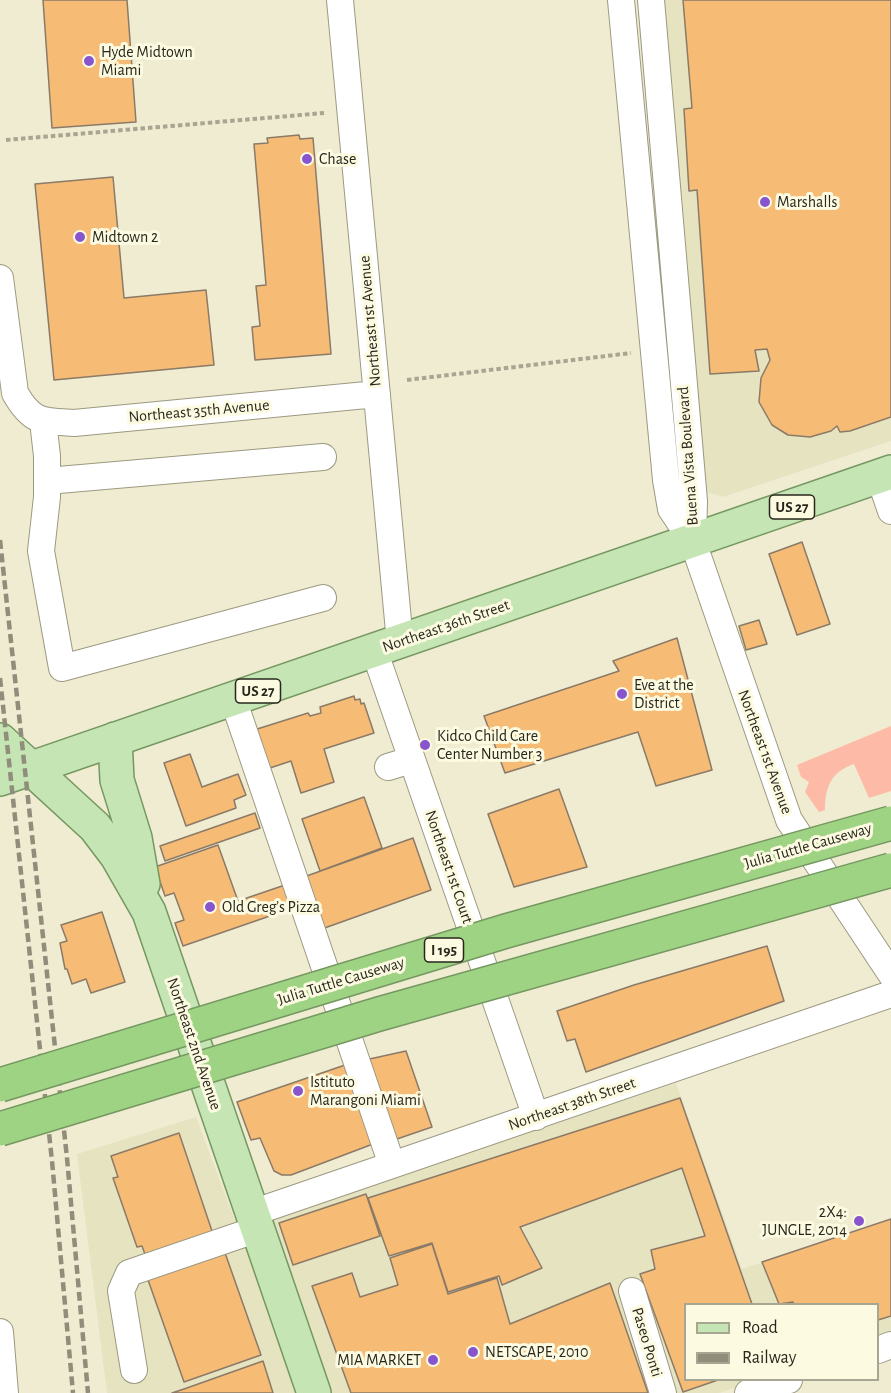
<!DOCTYPE html>
<html>
<head>
<meta charset="utf-8">
<style>
  body { margin:0 }
  #map { position:relative; width:891px; height:1393px; overflow:hidden; background:#efecd2; font-family:"Alegreya Sans",sans-serif }
  canvas { display:block }
  .legend { position:absolute; left:684px; top:1303px; width:195px; height:78px; box-sizing:border-box; background:#fcfae0; border:2px solid #a7a692; margin:0; padding:8px 10px; list-style:none; font-size:18px; color:#28271d }
  .legend li { display:flex; align-items:center; gap:12px; height:30px }
  .legend b { width:30px; border:2px solid #a7a692 }
</style>
</head>
<body>
<div id="map">
<canvas width="891" height="1393"></canvas>
<ul class="legend">
<li><b style="height:8px;background:#c5e5b5"></b>Road</li>
<li><b style="height:8px;background:#908e7b"></b>Railway</li>
</ul>
</div>
<script>
const g = document.querySelector('canvas').getContext('2d');
g.lineJoin = 'round';
function paint(path, color) {
  g.fillStyle = color;
  g.fill(path, 'evenodd');
}
function stroke(path, color, width, dash) {
  g.strokeStyle = color;
  g.lineWidth = width;
  g.lineCap = dash ? 'butt' : 'round';
  g.setLineDash(dash || []);
  g.stroke(path);
}
function write(font, color, halo, rows, align = 'center') {
  g.font = font + ' "Alegreya Sans",sans-serif';
  g.lineWidth = 6;
  g.setLineDash([]);
  g.textBaseline = 'middle';
  g.strokeStyle = halo;
  g.fillStyle = color;
  for (const [text, x, y, turn = 0] of rows) {
    g.save();
    g.translate(x, y);
    g.rotate((+turn || 0) * Math.PI / 180);
    g.textAlign = isNaN(turn) ? turn : align;
    if (halo) g.strokeText(text, 0, 0);
    g.fillText(text, 0, 0);
    g.restore();
  }
}
const built = new Path2D(`
  M657,0h234v441l-168,56 -16,-5 -6,-7z
  M676,1083l66,186 149,-49v113l-13,4v-33h-192v76h72l-39,13h-612l-30,-239 119,-37 41,109z`);
const green = new Path2D(`
  M891,726v65l-22,7 -15,-34c-23,8 -29,23 -29,46l-6,2 -14,-20 4,-10 -8,-5 -4,-12z`);
const building = new Path2D(`
  M43,0h84l9,122 -84,6z
  M683,0h208v417l-41,14 -10,1 -3,-6 -6,5 -21,6 -22,-2 -16,-10 -13,-23 2,-24 9,-18 -3,-11 -12,1 4,21 -49,3 -13,-184 -8,1 -5,-82 8,-1z
  M299,135l1,4 13,-1 18,216 -76,6 -3,-33 8,-1 -4,-40 10,-1 -12,-141 14,-1 -1,-5z
  M113,177l11,121 82,-8 8,75 -160,15 -19,-196z
  M802,542l28,82 -33,11 -28,-81z
  M759,620l8,24 -21,6 -7,-24z
  M677,638l35,132 -56,16 -18,-54 -133,41 -21,-57 135,-45 -6,-10z
  M354,696l1,4 5,-1 1,5 3,-1 10,30 -50,16 10,33 -33,11 -10,-32 -21,7 -16,-38 54,-17 2,3 11,-3 -1,-6z
  M190,754l12,33 36,-13 8,21 -12,5 2,8 -50,18 -22,-63z
  M559,789l28,78 -73,20 -26,-73z
  M364,797l18,51 -62,23 -18,-52z
  M255,813l5,15 -95,33 -5,-15z
  M413,838l18,52 -112,40 -18,-52z
  M218,845l20,56 47,-16 8,23 -110,38 -8,-23 9,-3 -10,-27 -9,3 -10,-29z
  M102,912l23,70 -34,11 -5,-14 -14,5 -5,-15h-2l-5,-26 7,-2 -6,-16z
  M767,946l17,55 -198,71 -11,-33 -8,2 -10,-30 77,-26z
  M406,1051l26,76 -38,13 -29,-80z
  M348,1064l25,80 -82,31h-9l-8,-4 -14,-33 -9,2 -14,-38z
  M680,1098l72,206h-66v76h32l-35,12 -43,-118 15,-5 -4,-19 54,-14 -23,-68 -162,59 22,41 -40,17 -3,-9 -51,16 -16,-49 -43,13 -21,-58z
  M179,1133l34,101 -67,23 -4,-11 -5,1 -24,-69 5,-1 -7,-21z
  M366,1194l14,42 -87,29 -14,-42z
  M891,1219v97l-13,4v-16h-84l-1,-2 -14,2 -17,-42z
  M432,1244l16,50 49,-16 13,46 100,-41 38,110h-297l-39,-107 40,-13 8,24 38,-12 -8,-27z
  M224,1250l37,105 -77,27 -37,-105z
  M263,1361l10,32h-101l12,-4z`);
const path = new Path2D(`
  M6,140l318,-27
  M407,380l224,-27`);
const minor = new Path2D(`
  M340,0l60,642
  M621,0l45,480 5,29 22,33
  M651,0l43,501 -1,41 96,278 102,154
  M0,278l15,115c17,30 27,28 59,30l303,-29
  M43,421l4,35v41l-6,54 21,117 261,-70
  M879,476l12,35
  M47,481l276,-24
  M374,650l162,467
  M233,699l159,466
  M388,767l23,-7
  M252,1213l639,-219
  M632,1291l31,102
  M0,1332l5,61
  M878,1350l13,-5
  M134,1370l-13,-79 8,-18 129,-44
  M748,1393l41,-13`);
const major = new Path2D(`
  M115,739l2,41 18,58 8,46
  M0,740l95,87 22,29 32,56 165,481
  M0,779l891,-307`);
const rail = new Path2D(`
  M0,540l67,618 21,235
  M0,678l52,483 21,232`);
const highwayBridge = new Path2D(`
  M0,1085l506,-154 385,-108
  M0,1129l379,-115 512,-144`);
const markers = [
  [89,61,6,"#8855ce"],
  [307,159,6,"#8855ce"],
  [765,202,6,"#8855ce"],
  [80,237,6,"#8855ce"],
  [622,694,6,"#8855ce"],
  [425,745,6,"#8855ce"],
  [210,907,6,"#8855ce"],
  [298,1091,6,"#8855ce"],
  [859,1221,6,"#8855ce"],
  [473,1352,6,"#8855ce"],
  [433,1360,6,"#8855ce"]
];
const shields = [
  [792,507,45],
  [258,691,45],
  [444,950,39]
];
const shieldNames = [
  ["US 27",792,507],
  ["US 27",258,691],
  ["I 195",444,950]
];
const poiNames = [
  ["Hyde Midtown",101,52],
  ["Miami",101,70],
  ["Chase",319,159],
  ["Marshalls",777,202],
  ["Midtown 2",92,237],
  ["Eve at the",634,685],
  ["District",634,703],
  ["Kidco Child Care",437,736],
  ["Center Number 3",437,754],
  ["Old Greg’s Pizza",222,907],
  ["Istituto",310,1082],
  ["Marangoni Miami",310,1100],
  ["2X4:",847,1212,"right"],
  ["JUNGLE, 2014",847,1230,"right"],
  ["NETSCAPE, 2010",485,1352],
  ["MIA MARKET",421,1360,"right"]
];
const streetNames = [
  ["Northeast 1st Avenue",370,321,-95],
  ["Northeast 35th Avenue",199,411,-5],
  ["Buena Vista Boulevard",688,456,-94],
  ["Northeast 36th Street",446,626,-19],
  ["Northeast 1st Avenue",765,752,70],
  ["Julia Tuttle Causeway",808,846,-16],
  ["Northeast 1st Court",449,867,71],
  ["Julia Tuttle Causeway",341,981,-17],
  ["Northeast 2nd Avenue",194,1044,71],
  ["Northeast 38th Street",572,1104,-19],
  ["Paseo Ponti",647,1342,73]
];
paint(built, '#e6e3c1');
paint(green, '#fdbba7');
paint(building, '#f6bc76');
stroke(building, '#8b7a67', 1.5);
stroke(minor, '#9c9981', 28);
stroke(major, '#759760', 36);
stroke(path, '#a8a691', 4, [4.5, 3]);
stroke(minor, '#fff', 26);
stroke(major, '#c5e5b5', 33);
stroke(rail, '#908e7b', 4.5, [9, 4.5]);
stroke(highwayBridge, '#759760', 36, []);
stroke(highwayBridge, '#9fd384', 33);
for (const [x, y, r, color] of markers) {
  const dot = new Path2D();
  dot.arc(x, y, r, 0, 2 * Math.PI);
  g.fillStyle = color;
  g.fill(dot);
  stroke(dot, '#fcfae0', 2);
}
for (const [x, y, w] of shields) {
  const box = new Path2D();
  box.roundRect(x - w / 2, y - 12, w, 24, 4.5);
  g.fillStyle = '#fcfae0';
  g.fill(box);
  stroke(box, '#28271d', 1.5);
}
write('bold 15px', '#28271d', null, shieldNames);
write('16px', '#28271d', '#fcfae0', poiNames, 'left');
write('16px', '#28271d', '#fcfae0', streetNames);
</script>
</body>
</html>
